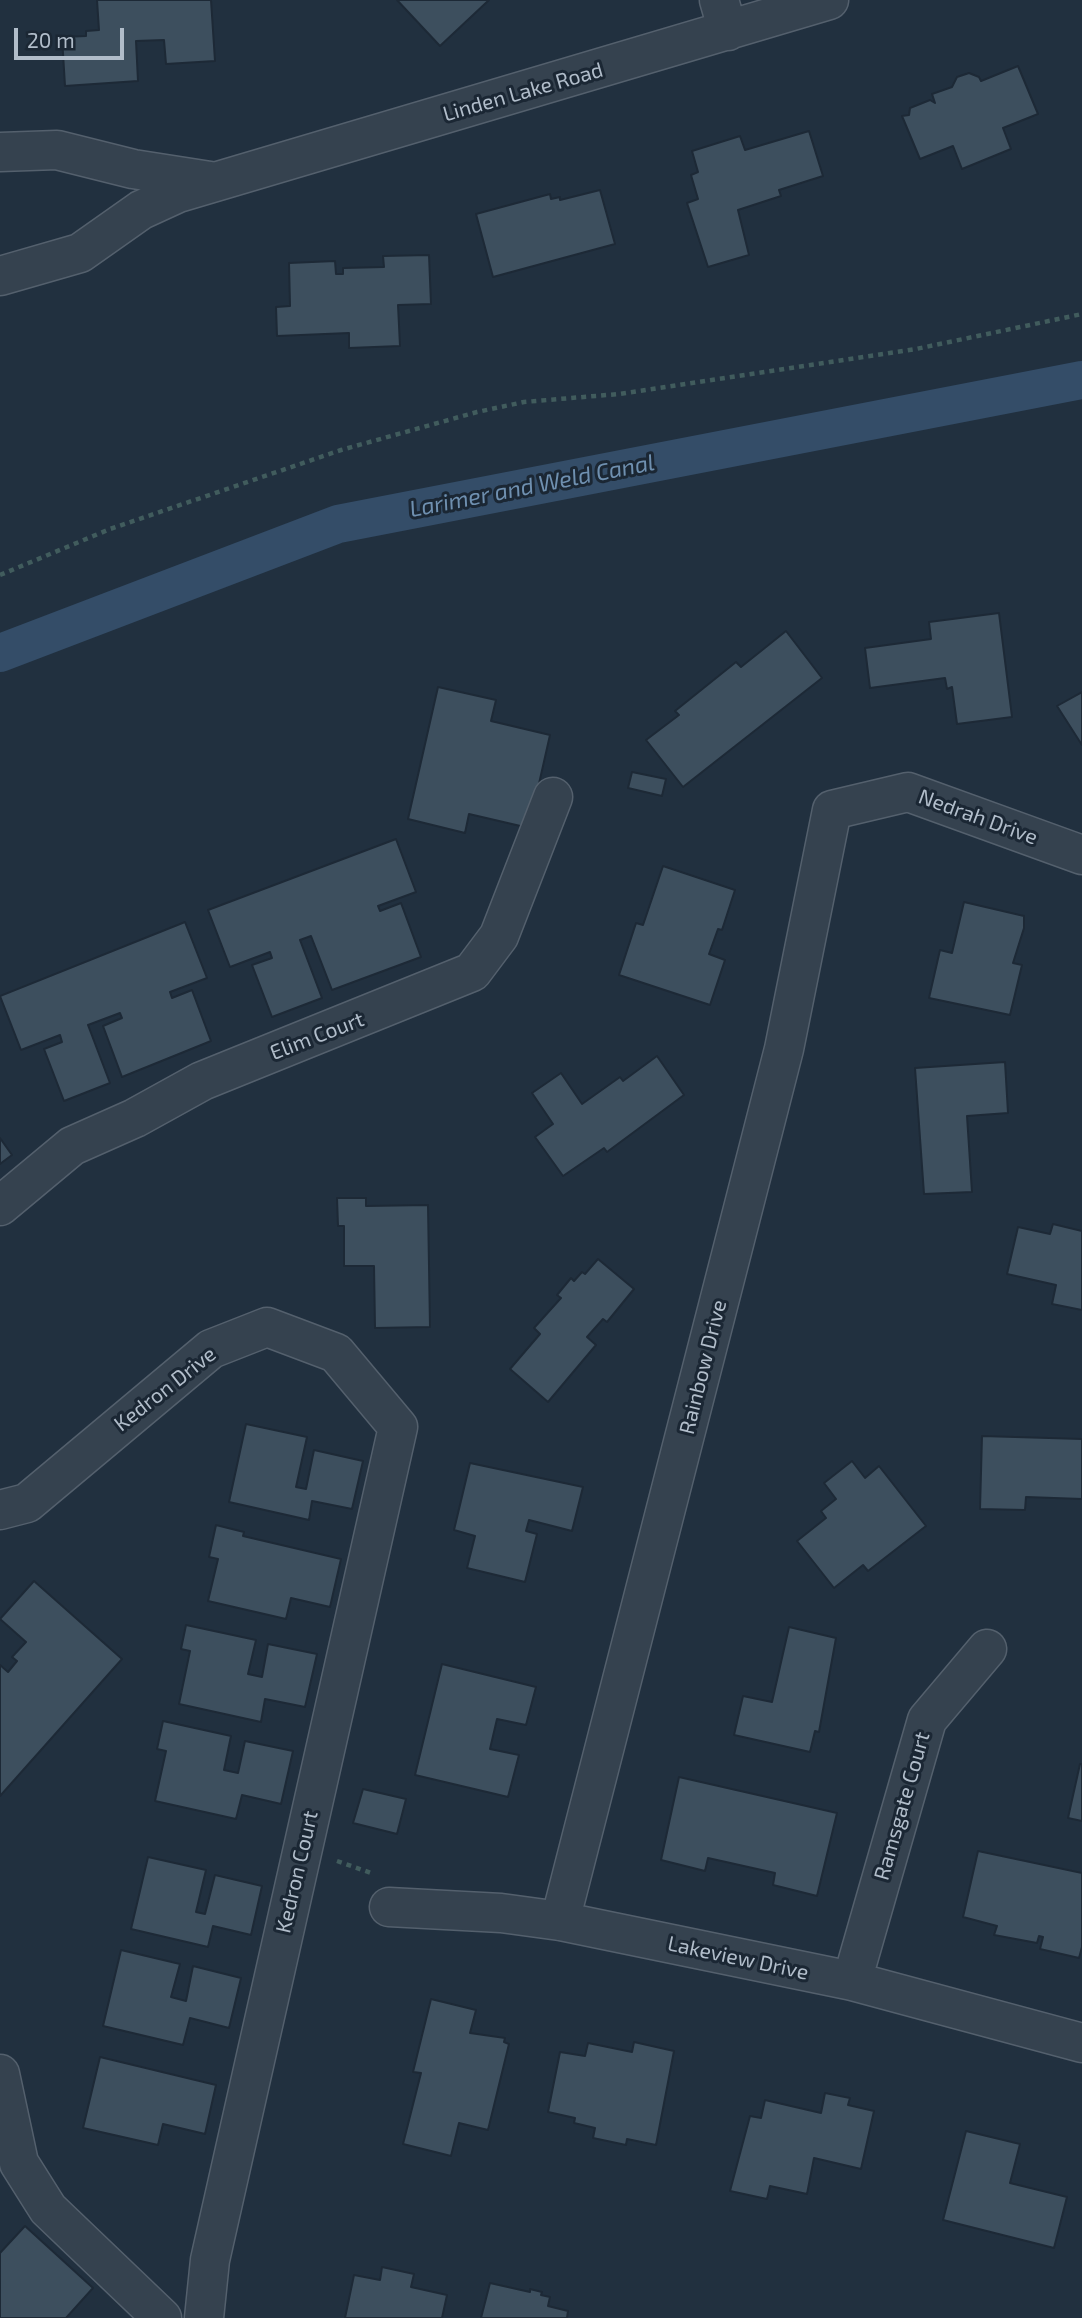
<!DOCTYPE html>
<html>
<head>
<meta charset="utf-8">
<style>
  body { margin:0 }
  #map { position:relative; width:1082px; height:2318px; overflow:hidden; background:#21303f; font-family:"Exo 2",sans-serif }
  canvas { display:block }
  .scale { position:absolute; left:14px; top:28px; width:110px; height:32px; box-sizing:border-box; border:4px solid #b1bdca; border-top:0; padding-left:9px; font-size:21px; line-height:24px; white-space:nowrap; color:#b1bdca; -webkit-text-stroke:5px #1b2734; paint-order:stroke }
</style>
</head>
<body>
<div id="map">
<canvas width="1082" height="2318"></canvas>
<div class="scale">20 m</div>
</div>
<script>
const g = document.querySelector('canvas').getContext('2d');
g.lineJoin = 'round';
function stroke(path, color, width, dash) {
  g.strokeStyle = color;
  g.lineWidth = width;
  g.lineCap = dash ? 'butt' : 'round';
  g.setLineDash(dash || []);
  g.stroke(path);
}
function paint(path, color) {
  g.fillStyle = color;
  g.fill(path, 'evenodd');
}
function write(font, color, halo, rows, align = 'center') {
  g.font = font + ' "Exo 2",sans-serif';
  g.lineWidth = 6;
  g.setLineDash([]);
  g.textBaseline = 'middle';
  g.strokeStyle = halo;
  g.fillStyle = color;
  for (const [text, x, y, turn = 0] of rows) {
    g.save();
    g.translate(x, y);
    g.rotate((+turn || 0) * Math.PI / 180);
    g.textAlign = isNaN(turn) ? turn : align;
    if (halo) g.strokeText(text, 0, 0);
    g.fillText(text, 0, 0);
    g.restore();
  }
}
const canal = new Path2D(`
  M0,653l338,-129 744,-144`);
const building = new Path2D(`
  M97,0h114l4,61 -49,3 -2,-24 -28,1 2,40 -73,5 -3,-49 24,-1v-5l13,-1z
  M397,0h92l-49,46z
  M1018,66l20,48 -35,14 8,21 -49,20 -9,-23 -33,13 -18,-43 7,-1 1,-7 20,-8 5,3 -3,-9 20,-7 5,-10 12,-4 10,4 2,4z
  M809,131l14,45 -44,14 2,6 -43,14 11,45 -41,12 -21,-64 11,-4 -7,-24 7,-3 -6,-21 48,-15 5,14z
  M600,190l15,54 -122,33 -17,-63 74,-20 1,5 9,-2v3z
  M429,255l2,49 -33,1 2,41 -51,2v-15l-72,3 -1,-29 14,-1 -1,-43 46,-2 1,13h7v-6l41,-1 -1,-11z
  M999,613l13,104 -55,7 -5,-37 -5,2 -2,-11 -75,10 -5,-40 66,-9 -2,-17z
  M786,631l36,47 -139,109 -37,-47 33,-25 -4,-4 61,-49 5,5z
  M438,687l58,13 -5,21 59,14 -21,93 -60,-14 -4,19 -57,-14z
  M1082,692v53l-25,-39z
  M632,772l34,7 -4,17 -34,-8z
  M396,839l20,53 -38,14 2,5 21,-8 20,54 -89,33 -21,-54 -11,4 22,58 -50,19 -20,-52 20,-7 -2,-6 -40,15 -22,-57z
  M663,866l72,24 -13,40 -4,-1 -9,25 16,6 -15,45 -91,-30 17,-52 7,2z
  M964,902l60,14v12l-11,35 9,2 -12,50 -81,-17 11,-48 12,3z
  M185,922l22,56 -37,14 2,6 20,-8 19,51 -89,36 -19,-51 19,-8 -2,-5 -32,12 22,58 -46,18 -20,-52 18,-7 -2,-7 -39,15 -21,-54z
  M657,1056l27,39 -77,57 -3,-4 -41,28 -28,-39 18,-13 -21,-31 29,-20 21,31 38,-27 3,4z
  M1005,1062l3,51 -41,3 5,76 -48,2 -9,-126z
  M0,1138l12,17 -12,9z
  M337,1198h29v8l62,-1 2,122 -55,1 -1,-62h-30v-40h-6z
  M1053,1224l29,7v79l-30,-6 4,-19 -49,-11 11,-47 32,7z
  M598,1259l36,30 -27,33 -4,-3 -16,18 9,8 -48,57 -38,-33 30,-35 -6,-6 27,-30 -4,-3 14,-17 3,3 8,-9 3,2z
  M246,1424l61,13 -11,50 10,2 8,-39 49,11 -11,48 -40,-8 -3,19 -80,-18z
  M982,1436l100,3v60l-56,-2 -1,13 -45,-1z
  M852,1461l13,17 14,-12 47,60 -58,45 -5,-6 -29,23 -37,-47 29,-23 -5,-7 15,-12 -12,-16z
  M470,1463l113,24 -11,44 -43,-11 -3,11 11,3 -12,48 -58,-14 8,-32 -21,-6z
  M216,1525l28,7 -1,4 98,23 -11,48 -39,-9 -5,21 -78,-18 10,-42 -9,-2z
  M34,1581l88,78 -122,137v-131l8,7 9,-11 -5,-4 14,-15 -26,-23z
  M186,1625l70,15 -8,34 14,3 6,-33 49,10 -12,53 -40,-8 -4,23 -82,-18 11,-53 -9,-2z
  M789,1627l47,11 -17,94 -4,-1 -5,21 -76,-17 9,-39 29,6z
  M442,1664l94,23 -10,38 -29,-6 -7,30 29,6 -11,42 -93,-22z
  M163,1721l68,15 -7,34 14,3 7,-32 48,10 -12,53 -39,-9 -6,24 -81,-18 11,-50 -9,-2z
  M1080,1764h2v57l-14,-3z
  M679,1777l158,36 -20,83 -44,-11 2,-12 -67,-15 -3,13 -44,-11z
  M363,1789l43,10 -9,35 -44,-11z
  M978,1851l104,22v74l-3,11 -39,-9 3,-12 -4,-1 -2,7 -43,-8 3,-9 -34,-9z
  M148,1857l58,13 -10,42 9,2 10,-39 47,11 -11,49 -38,-9 -5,21 -77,-18z
  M121,1950l59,14 -9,33 15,4 7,-35 48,12 -12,50 -39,-10 -7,27 -80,-19z
  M431,1999l45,11 -6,23 35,5 -1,4 5,2 -21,86 -29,-7 -8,33 -48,-12 18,-71 -8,-1z
  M634,2042l40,9 -18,94 -29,-6 -1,6 -33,-7 2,-10 -21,-5 1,-5 -27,-6 12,-60 25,4 3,-13 44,9z
  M100,2057l116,28 -11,49 -42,-10 -5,21 -75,-17z
  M825,2093l25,5 -2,7 26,6 -13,58 -47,-11 -7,36 -37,-8 -3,13 -37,-8 20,-75 11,2 4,-18 56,13z
  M966,2131l54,13 -10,39 57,14 -13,51 -111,-28z
  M25,2226l68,62 -27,30h-66v-65z
  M382,2267l32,7 -3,13 36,8 -5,23h-97l9,-43 26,5z
  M490,2283l40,9v-3l12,3 -1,3 9,2 -2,9 20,5 -1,7h-86z`);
const path = new Path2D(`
  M0,575l110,-46 231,-79 136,-38 47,-10 95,-8 297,-45 166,-35
  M337,1861l37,13`);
const minor = new Path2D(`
  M719,0l9,31
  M0,152l57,-2 76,19 77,12
  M0,276l80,-23 61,-43 37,-17 651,-193
  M0,1206l72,-60 63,-28 67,-37 270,-109 27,-36 54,-139
  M0,1510l27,-7 184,-154 56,-22 69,26 62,74 -188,833 -6,58
  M389,1907l112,6 59,8 292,60 230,62
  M560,1921l224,-872 48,-239 76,-18 174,63
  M852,1981l75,-261 60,-71
  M0,2074l19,89 29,46 114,109`);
const streetNames = [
  ["Linden Lake Road",523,92,-16],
  ["Nedrah Drive",978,817,20],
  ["Elim Court",317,1036,-21],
  ["Rainbow Drive",703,1367,-76],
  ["Kedron Drive",165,1389,-38],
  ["Ramsgate Court",902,1806,-74],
  ["Kedron Court",297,1872,-77],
  ["Lakeview Drive",738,1958,12]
];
const waterNames = [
  ["Larimer and Weld Canal",532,486,-11]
];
stroke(canal, '#344d68', 38);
paint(building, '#3d4f5e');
stroke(building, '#1d2936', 2);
stroke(minor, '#54606d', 41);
stroke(path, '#415c5d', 4.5, [5, 5]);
stroke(minor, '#35424f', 38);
write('21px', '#b1bdca', '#1b2734', streetNames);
write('italic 23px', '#6f90b0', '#1b2734', waterNames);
</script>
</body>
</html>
